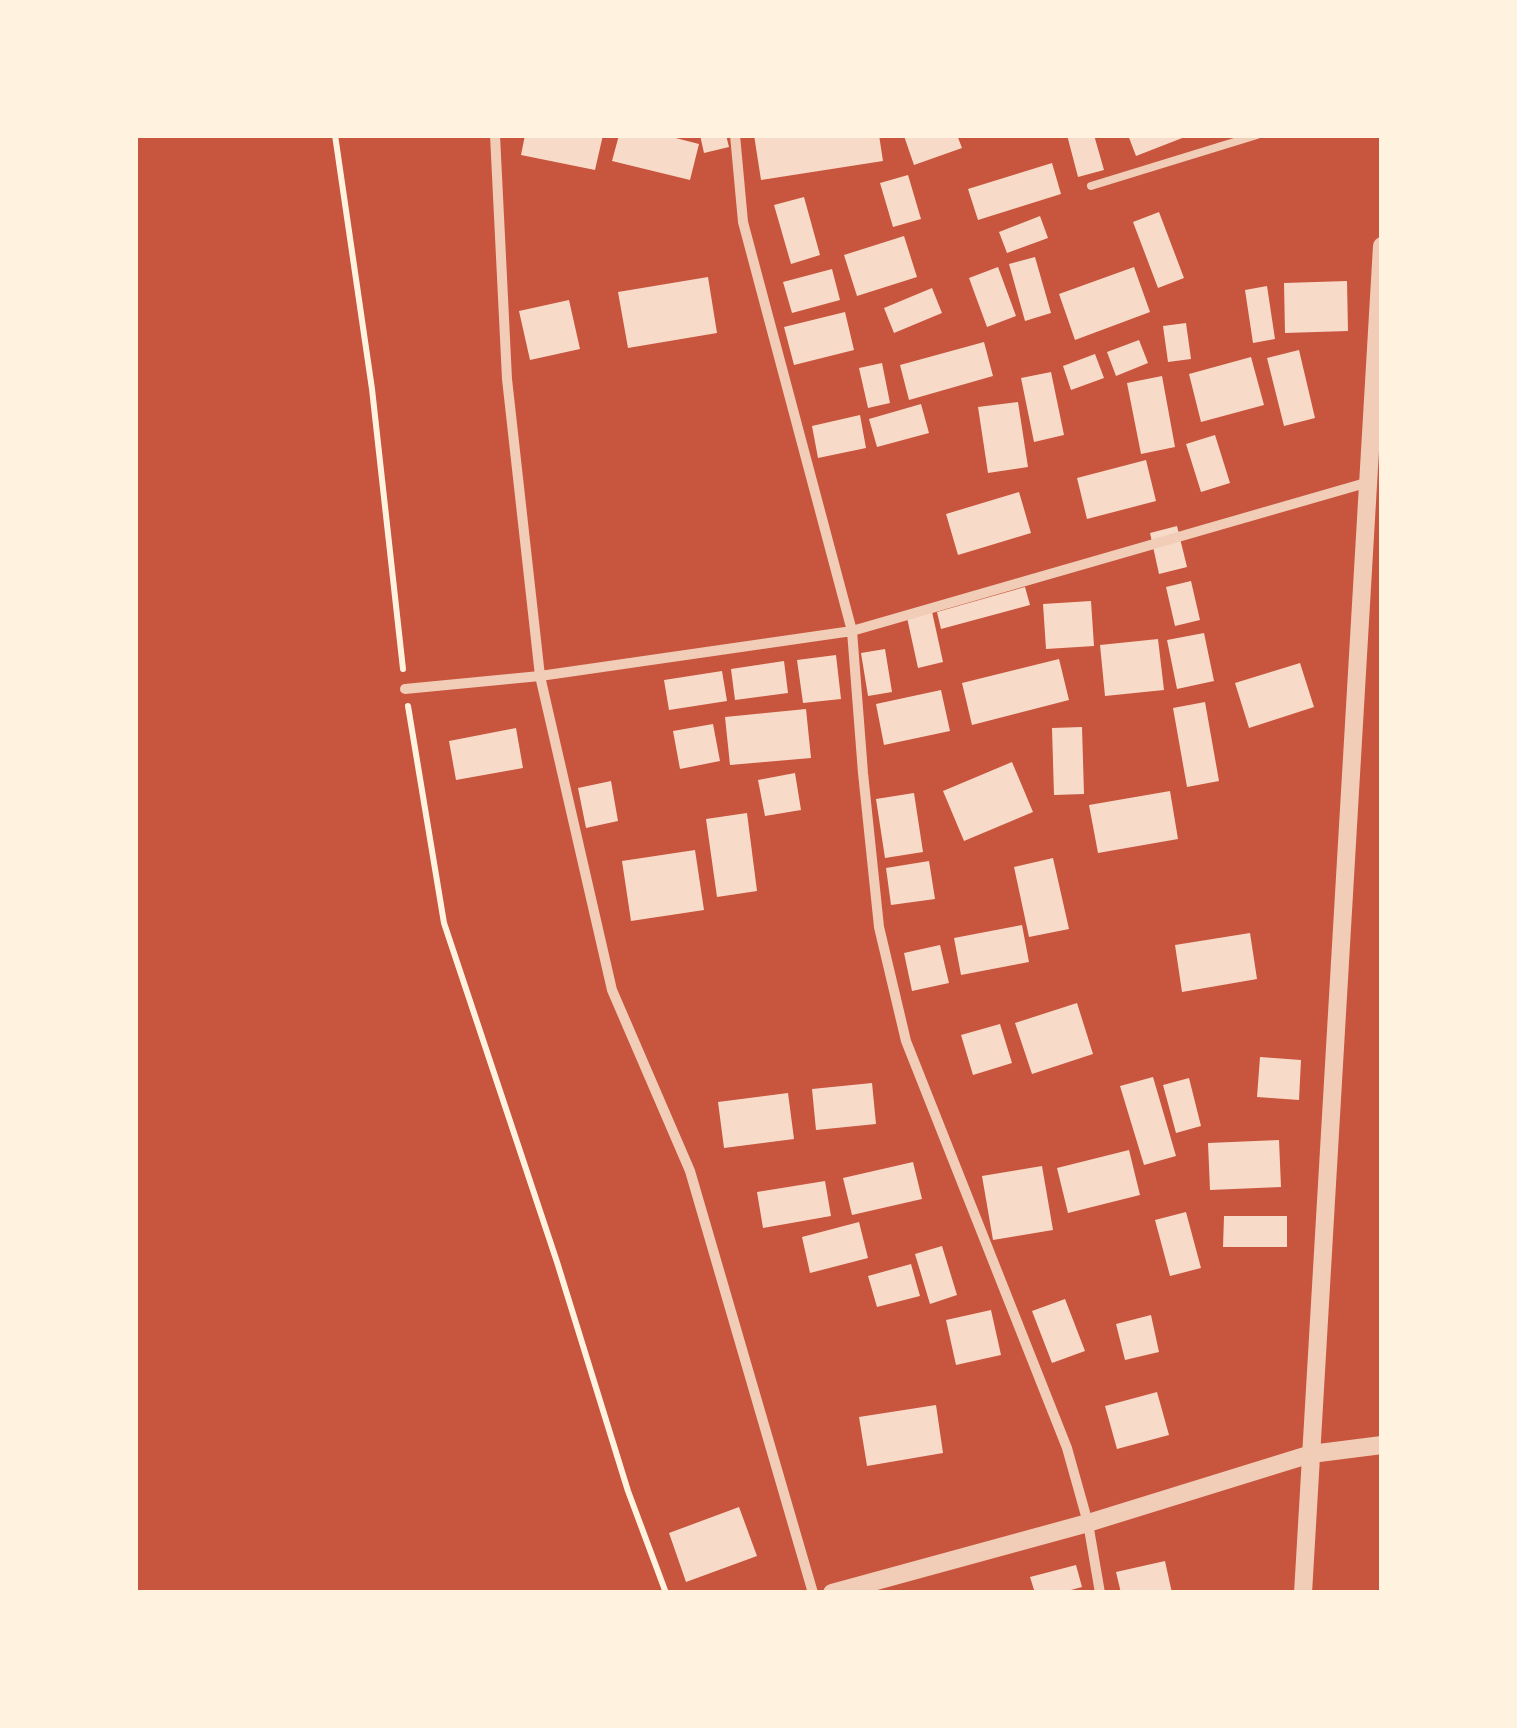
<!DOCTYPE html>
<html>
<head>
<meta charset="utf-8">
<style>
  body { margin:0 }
  #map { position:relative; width:1517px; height:1728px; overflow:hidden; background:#c8553d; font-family:Overpass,sans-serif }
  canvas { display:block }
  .frame { position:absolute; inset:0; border:138px solid #fff3e0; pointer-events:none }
</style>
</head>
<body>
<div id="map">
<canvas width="1517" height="1728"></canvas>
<div class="frame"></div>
</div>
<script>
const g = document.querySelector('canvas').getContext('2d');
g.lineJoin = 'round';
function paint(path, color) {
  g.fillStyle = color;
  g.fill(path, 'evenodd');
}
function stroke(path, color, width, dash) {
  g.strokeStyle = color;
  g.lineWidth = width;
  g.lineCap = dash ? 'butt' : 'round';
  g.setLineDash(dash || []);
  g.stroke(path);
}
const building = new Path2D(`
  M525,135h78l-8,35 -74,-15z
  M619,135h45l35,9 -9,36 -78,-19z
  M700,135h26l3,12 -25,6z
  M754,135h125l4,26 -122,19z
  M957,135l5,13 -48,17 -10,-29z
  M1067,135h27l10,35 -26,7z
  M1128,135h62l-54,21z
  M1052,163l9,31 -83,26 -10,-31z
  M908,175l13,44 -28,8 -13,-44z
  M804,197l16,58 -29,9 -17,-59z
  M1159,212l25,66 -26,10 -25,-66z
  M1040,216l8,22 -41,15 -8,-21z
  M904,236l13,41 -60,19 -13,-41z
  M1035,257l16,56 -26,8 -16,-57z
  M998,267l18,49 -29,11 -18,-49z
  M1134,267l16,45 -75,28 -16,-46z
  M832,269l8,31 -48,13 -9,-31z
  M708,277l9,56 -89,15 -10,-56z
  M1347,281l1,50 -63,2 -1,-50z
  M1267,286l8,53 -22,4 -8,-53z
  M932,288l10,25 -48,20 -10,-25z
  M569,300l11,49 -50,11 -11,-49z
  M845,312l9,38 -60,15 -10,-38z
  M1186,323l5,36 -23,3 -5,-36z
  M1139,340l9,23 -32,13 -9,-24z
  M984,342l9,34 -84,24 -9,-35z
  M1299,350l16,68 -31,8 -17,-68z
  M1095,354l9,24 -33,12 -8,-24z
  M1251,357l13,48 -63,17 -12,-48z
  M882,363l8,40 -22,5 -9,-40z
  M1051,372l13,63 -30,7 -13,-64z
  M1162,376l13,71 -34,7 -14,-71z
  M1018,402l10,65 -40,6 -10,-66z
  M921,404l8,29 -52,14 -8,-28z
  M860,415l6,33 -48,10 -6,-32z
  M1215,435l15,48 -29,9 -15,-48z
  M1146,460l10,41 -69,18 -10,-41z
  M1019,492l12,41 -73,22 -12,-41z
  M1177,526l10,41 -28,7 -9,-41z
  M1191,581l9,39 -25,6 -9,-39z
  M1025,587l5,18 -89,24 -4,-17z
  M1091,601l3,45 -48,3 -3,-45z
  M931,607l12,55 -25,6 -12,-55z
  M1204,633l10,48 -37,8 -10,-49z
  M1158,639l6,51 -59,6 -5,-51z
  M885,649l7,43 -24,4 -7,-43z
  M836,655l5,44 -38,4 -6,-43z
  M1059,659l10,41 -97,25 -10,-42z
  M784,661l4,32 -53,7 -4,-31z
  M1300,663l14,44 -65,21 -14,-45z
  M722,671l5,30 -58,9 -5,-30z
  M941,690l9,41 -66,14 -8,-41z
  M1205,702l14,79 -32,6 -14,-79z
  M806,709l5,49 -81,7 -5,-48z
  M713,724l7,37 -40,8 -7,-38z
  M1082,727l2,67 -30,1 -2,-67z
  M516,728l7,40 -67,12 -7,-39z
  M1012,762l21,50 -69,29 -21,-50z
  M795,773l6,37 -36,6 -7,-36z
  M611,781l7,40 -32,7 -8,-40z
  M1170,791l8,48 -80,14 -9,-48z
  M914,793l9,59 -38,6 -9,-59z
  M747,813l10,78 -40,6 -11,-78z
  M695,850l9,60 -73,11 -9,-60z
  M1053,858l16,71 -40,8 -15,-70z
  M929,861l6,38 -44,6 -5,-37z
  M1022,925l7,37 -68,13 -7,-37z
  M1250,933l7,46 -75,13 -7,-47z
  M940,945l9,38 -37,8 -8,-38z
  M1077,1003l16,51 -61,20 -17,-51z
  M1000,1024l12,39 -39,12 -12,-40z
  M1260,1057l41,3 -2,40 -42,-3z
  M1153,1077l23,79 -32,9 -24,-79z
  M1189,1078l12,48 -25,7 -13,-48z
  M872,1083l4,41 -60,6 -4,-41z
  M788,1093l6,46 -70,9 -6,-46z
  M1279,1140l2,47 -71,3 -2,-47z
  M1129,1150l11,45 -72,18 -11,-45z
  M913,1162l9,37 -70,16 -9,-37z
  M1042,1166l11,64 -60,10 -11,-64z
  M825,1181l6,35 -68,12 -6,-36z
  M1186,1212l15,56 -31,8 -15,-56z
  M1224,1216h63v31h-64z
  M859,1222l9,36 -58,15 -8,-36z
  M942,1246l15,49 -27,9 -15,-50z
  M911,1264l9,32 -43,11 -9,-31z
  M1065,1299l20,52 -33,12 -20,-52z
  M991,1310l10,45 -45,10 -10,-45z
  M1151,1315l8,37 -34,8 -9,-36z
  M1157,1392l12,43 -52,14 -12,-43z
  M936,1405l7,48 -76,13 -8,-49z
  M739,1507l18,49 -71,26 -17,-49z
  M1165,1561l7,32h-51l-5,-21z
  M1076,1565l6,22 -22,6h-25l-5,-16z`);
const path = new Path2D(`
  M335,135l37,254 31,280
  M408,706l36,217 113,339 71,229 38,102`);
const service = new Path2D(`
  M1091,186l166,-51`);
const minor = new Path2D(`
  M495,135l12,244 33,297 72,314 78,181 123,422
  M735,135l8,87 109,409 11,142 16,154 27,114 161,407 21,75 12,70
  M405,689l135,-13 312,-45 517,-149`);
const tertiary = new Path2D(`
  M832,1593l256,-70 223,-69 71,-9
  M1303,1593l79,-1347`);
paint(building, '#f7dbc8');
stroke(path, '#fff3e0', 6);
stroke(service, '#f1ccb7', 8);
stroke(minor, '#f1ccb7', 10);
stroke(tertiary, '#f1ccb7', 18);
</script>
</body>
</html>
